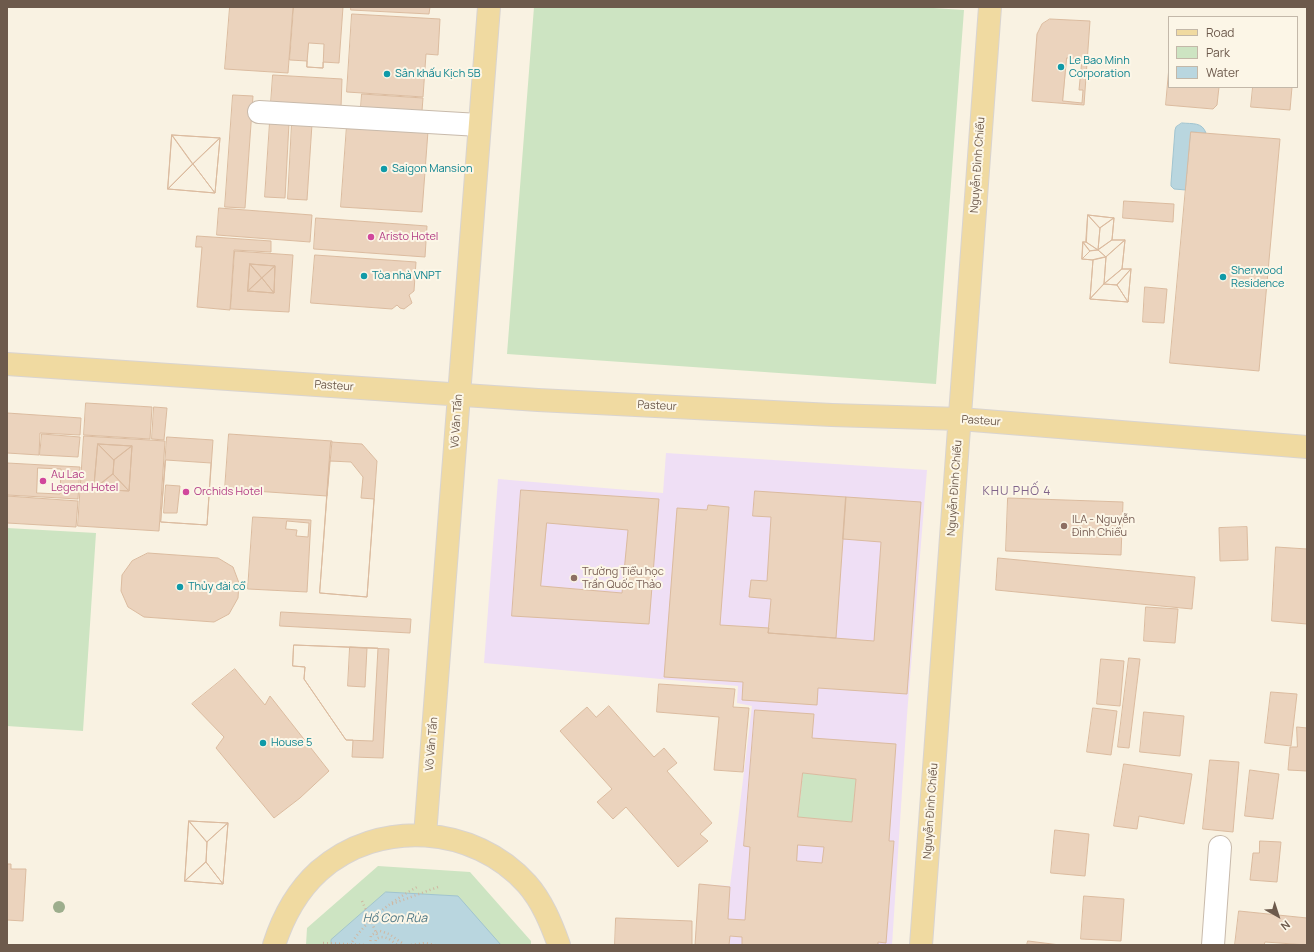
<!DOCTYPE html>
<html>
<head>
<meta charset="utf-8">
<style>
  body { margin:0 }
  #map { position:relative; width:1314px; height:952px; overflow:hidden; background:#f9f2e2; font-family:Manrope,sans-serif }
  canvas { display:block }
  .frame { position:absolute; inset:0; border:8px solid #6d5a4c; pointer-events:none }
  .legend { position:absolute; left:1168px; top:16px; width:130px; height:72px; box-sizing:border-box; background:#fcf6e7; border:1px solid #c3b8a9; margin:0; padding:5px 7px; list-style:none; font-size:12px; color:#6d5a4c }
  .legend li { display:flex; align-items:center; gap:8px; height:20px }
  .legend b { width:20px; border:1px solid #c3b8a9 }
  .north { position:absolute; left:1258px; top:896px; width:40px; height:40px; -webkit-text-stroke:3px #fcf6e7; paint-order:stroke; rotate:141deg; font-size:11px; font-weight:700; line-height:16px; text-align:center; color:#6d5a4c }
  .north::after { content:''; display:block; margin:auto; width:14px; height:18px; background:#6d5a4c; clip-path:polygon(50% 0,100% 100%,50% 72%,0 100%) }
</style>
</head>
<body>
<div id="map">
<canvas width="1314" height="952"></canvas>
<div class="frame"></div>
<ul class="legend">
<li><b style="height:5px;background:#f0daa1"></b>Road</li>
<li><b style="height:11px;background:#cde4c2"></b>Park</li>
<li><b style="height:11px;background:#b9d6df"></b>Water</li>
</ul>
<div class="north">N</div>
</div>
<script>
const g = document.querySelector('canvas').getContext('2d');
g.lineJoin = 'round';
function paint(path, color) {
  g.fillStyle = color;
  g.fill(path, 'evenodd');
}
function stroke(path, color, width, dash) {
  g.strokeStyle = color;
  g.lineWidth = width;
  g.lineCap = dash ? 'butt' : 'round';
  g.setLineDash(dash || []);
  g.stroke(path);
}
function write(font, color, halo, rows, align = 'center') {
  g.font = font + ' Manrope,sans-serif';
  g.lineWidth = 4;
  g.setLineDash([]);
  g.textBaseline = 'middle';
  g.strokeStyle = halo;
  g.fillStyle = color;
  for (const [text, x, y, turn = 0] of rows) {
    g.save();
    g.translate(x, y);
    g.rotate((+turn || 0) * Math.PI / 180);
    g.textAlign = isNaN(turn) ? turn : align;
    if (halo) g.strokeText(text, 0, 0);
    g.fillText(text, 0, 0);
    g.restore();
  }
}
const education = new Path2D(`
  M666,453l261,17 -20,245 -15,230h-197l4,-61 31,2 22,-180 -15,-3 1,-17 -254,-23 14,-184 165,14z`);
const green = new Path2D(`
  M534,7h384l46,3 -28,374 -429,-30z
  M7,528l89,5 -13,198 -76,-5z
  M803,773l53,6 -4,43 -54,-5z
  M378,866l92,6 61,69v4h-225l1,-17z`);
const water = new Path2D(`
  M1182,123c11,1 20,-1 24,10l-15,-1 -5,58 -12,-1 -3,-3v-3l4,-53 1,-3z
  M386,892l72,4 43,49h-170v-5z`);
const building = new Path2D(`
  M230,7h63l-5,66 -63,-4z
  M294,7h49l-4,56 -16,-1v6l-16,-1v-6l-17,-1z
  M351,7h79l-1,7 -78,-4z
  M352,14l88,5 -2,36 -12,-1 -3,43 -76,-5z
  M1050,19l40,2 -6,84 -52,-4 5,-67 5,-10z
  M309,43l15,1 -1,24 -16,-1z
  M1067,58l15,1 -3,31h4l-1,13 -19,-2z
  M1169,67v20h50l-2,18 -4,4 -47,-4z
  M273,75l69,4 -1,29 -70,-5z
  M1253,87h39l-2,23 -39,-3z
  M362,94l61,4 -1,13 -61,-4z
  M233,95l20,1 -8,112 -20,-1z
  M270,122l19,1 -4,75 -20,-1z
  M292,123l20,1 -5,76 -19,-1z
  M347,125l81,6 -6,81 -81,-5z
  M1191,132l89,7 -21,232 -89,-8z
  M172,135l48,3 -5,55 -47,-4z
  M172,135l21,29 -25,25z
  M172,135l48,3 -27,26z
  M220,138l-5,55 -22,-29z
  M193,164l22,29 -47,-4z
  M1124,201l50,3 -1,18 -50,-4z
  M219,208l93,7 -2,27 -93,-7z
  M1088,215l26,3 -2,22h13l-3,29h9l-3,33 -38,-3 3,-39 -11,-1 1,-17h3z
  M1088,215l26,3 -14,10z
  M1088,215l12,13 -2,22 -12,-8z
  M316,218l111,8 -2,31 -111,-8z
  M1114,218l-2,22 -14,10 2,-22z
  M197,236l74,5v11l-37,-2 -4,60 -33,-3 5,-60h-6z
  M1112,240h13l-19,17 -8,-7z
  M1125,240l-3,29 -18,15 2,-27z
  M1083,242h3l12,8 -8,1z
  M1083,242l7,9 -8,8z
  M1098,250l8,7 -13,3 -11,-1 8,-8z
  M235,251l58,4 -4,57 -58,-3z
  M315,255l101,7 -2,29 -5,4 3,8 -8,6 -4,-1 -3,-3 -5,4 -81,-6z
  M1106,257l-2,27 -14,15 3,-39z
  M250,264l25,2 -1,27 -26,-2z
  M250,264l12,14 -14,13z
  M250,264l25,2 -13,12z
  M275,266l-1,27 -12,-15z
  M1122,269h9l-14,16 -13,-1z
  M1131,269l-3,33 -11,-17z
  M262,278l12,15 -26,-2z
  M1104,284l13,1 11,17 -38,-3z
  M1145,287l22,2 -3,34 -21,-1z
  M86,403l66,4 -2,32 -66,-4z
  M154,407l13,1 -3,32 -12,-1z
  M7,413l74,5 -1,17 -40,-2 -1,22 -32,-2z
  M42,434l38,3 -2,20 -38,-2z
  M229,434l103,7 -5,55 -102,-7z
  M84,436l81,5 -6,90 -81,-5z
  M167,437l46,3 -6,85 -46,-3z
  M331,442l31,2 15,17 -10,136 -47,-4z
  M98,444l34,2 -3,45 -35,-2z
  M98,444l34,2 -18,14z
  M98,444l16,16 -1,14 -19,15z
  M132,446l-3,45 -16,-17 1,-14z
  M166,460l45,3 -4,62 -46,-3z
  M330,461l21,1 12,15 -2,21 13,1 -7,98 -47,-4z
  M7,463l73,4 -2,32 -71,-4z
  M38,468l23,1 -1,25 -23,-1z
  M113,474l16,17 -35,-2z
  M166,485l14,1 -3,27h-13z
  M521,490l138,9 -10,125 -137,-8zM547,523l81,7 -6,63 -81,-7z
  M755,491l91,6 -10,141 -68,-5 3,-34 -22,-2 2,-17 16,1 4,-64 -18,-1z
  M7,496l71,5 -2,26 -69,-4z
  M846,497l75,5 -14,192 -89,-6 -1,17 -75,-5 1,-18 -79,-5 13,-169 30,2 1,-5 21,2 -9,118 49,3 -1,5 106,8 7,-99 -38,-3z
  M1008,498l115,4 -2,53 -115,-4z
  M253,517l58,3 -4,72 -59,-3z
  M287,521l22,2 -1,14 -12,-1 1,-6 -11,-1z
  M1247,527l1,33 -28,1 -1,-33z
  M1276,547l31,2v75l-35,-3z
  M148,553l70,5 15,9 6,16 -1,15 -9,16 -15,8 -70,-5 -16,-10 -7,-16 1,-16 10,-14z
  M998,558l197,19 -3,32 -196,-19z
  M1146,607l32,2 -3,34 -31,-2z
  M281,612l130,7 -1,14 -130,-7z
  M294,645l95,4 -6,109 -31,-1 1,-17h-7l-42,-61 1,-12 -12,-1z
  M294,645l84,3 -5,93 -27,-1 -42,-61 1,-12 -12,-1z
  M350,647l17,1 -2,39 -17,-1z
  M1129,658l11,1 -11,89 -11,-1z
  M1101,659l23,2 -4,45 -23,-2z
  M235,669l30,36 5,-9 59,75 -29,27 -26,20 -58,-70 8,-11 -32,-33z
  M659,684l76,5 -2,18 16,1 -6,64 -29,-2 5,-53 -62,-5z
  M1271,692l26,2 -6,52 -26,-3z
  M609,706l45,51 10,-9 13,15 -10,8 45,52 -12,11 8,7 -30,26 -52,-60 -13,12 -16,-17 15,-13 -52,-58 27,-24 9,10z
  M1093,708l24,3 -6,44 -24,-3z
  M755,710l59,4 -2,24 84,6 -7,97h5l-8,102 -8,-1v3h-136v-8l-12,-1 -1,9h-34l4,-61 31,3 -2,32 17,1 5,-73 -6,-1zM803,773l53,6 -4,43 -54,-5zM798,845l26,2 -2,16 -25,-2z
  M1144,712l40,4 -4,40 -40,-4z
  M1297,727l10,1v43l-19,-1 2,-23h7z
  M1210,760l29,2 -6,70 -30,-3z
  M1124,764l68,10 -8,50 -45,-8 -2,13 -23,-3z
  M1250,770l29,4 -6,45 -28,-3z
  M189,821l39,2 -5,61 -38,-3z
  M189,821l18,21 -1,20 -21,19z
  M189,821l39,2 -21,19z
  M228,823l-5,61 -17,-22 1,-20z
  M1055,830l34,4 -4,42 -34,-3z
  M1260,841l21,1 -4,40 -27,-2 3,-27h6z
  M206,862l17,22 -38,-3z
  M7,864h4v5h15l-3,52 -16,-1z
  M1084,896l40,3 -3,42 -40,-2z
  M1239,911l68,7v27l-42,-3 -1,3h-29z
  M616,918l76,3v24h-77z
  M1028,941l32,4h-33z`);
const path = new Path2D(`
  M362,901l16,36
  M392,904l46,-17
  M323,943l43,2
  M350,945c17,-26 43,-45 69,-59
  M370,945l1,-10 9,-4 9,3 13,9
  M375,945l1,-6c8,-5 15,1 21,6
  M411,945l14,-2 10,2`);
const minor = new Path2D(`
  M259,112l220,13
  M1213,945l7,-98`);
const major = new Path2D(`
  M7,364l531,36 294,15 128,4 347,28
  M425,835l64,-828
  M274,945c9,-28 23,-54 45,-74 60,-53 155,-46 208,13 15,17 24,39 32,61
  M921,945l69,-938`);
const trees = [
  [59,907]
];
const markers = [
  [1061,67,4,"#0f9aa8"],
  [387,74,4,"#0f9aa8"],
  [384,169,4,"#0f9aa8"],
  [371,237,4,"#d1479c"],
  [364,276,4,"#0f9aa8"],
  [1223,277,4,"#0f9aa8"],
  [43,481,4,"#d1479c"],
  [186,492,4,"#d1479c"],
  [1064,526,4,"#8d6e63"],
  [574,578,4,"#8d6e63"],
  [180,587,4,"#0f9aa8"],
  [263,743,4,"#0f9aa8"]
];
const cultureNames = [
  ["Le Bao Minh",1069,61],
  ["Corporation",1069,74],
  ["Sân khấu Kịch 5B",395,74],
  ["Saigon Mansion",392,169],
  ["Sherwood",1231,271],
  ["Residence",1231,284],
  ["Tòa nhà VNPT",372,276],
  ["Thủy đài cổ",188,587],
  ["House 5",271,743]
];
const streetNames = [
  ["Nguyễn Đình Chiểu",978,165,-86],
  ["Pasteur",334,386,4],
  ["Pasteur",657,406,3],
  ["Võ Văn Tần",457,421,-86],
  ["Pasteur",981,421,4],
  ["Nguyễn Đình Chiểu",955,488,-86],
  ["Võ Văn Tần",432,744,-85],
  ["Nguyễn Đình Chiểu",931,811,-86]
];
const hotelNames = [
  ["Aristo Hotel",379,237],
  ["Au Lac",51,475],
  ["Legend Hotel",51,488],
  ["Orchids Hotel",194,492]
];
const educationNames = [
  ["ILA - Nguyễn",1072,520],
  ["Đình Chiểu",1072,533],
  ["Trường Tiểu học",582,572],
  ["Trần Quốc Thảo",582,585]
];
const neighbourhoodNames = [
  ["KHU PHỐ 4",1017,492]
];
const waterNames = [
  ["Hồ Con Rùa",395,919]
];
paint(education, '#efdff5');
paint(green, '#cde4c2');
paint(water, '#b9d6df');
stroke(water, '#a1c4d0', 1);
paint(building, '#ebd3bd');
stroke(building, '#dbbb9f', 1);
stroke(minor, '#c8baab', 24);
stroke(major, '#d9d4d0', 24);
stroke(path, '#cfb7a1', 2.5, [1, 3]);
stroke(minor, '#fff', 22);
stroke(major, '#f0daa1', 22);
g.fillStyle = '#9dae8d';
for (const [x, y] of trees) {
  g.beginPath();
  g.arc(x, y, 6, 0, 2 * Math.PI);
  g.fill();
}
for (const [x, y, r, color] of markers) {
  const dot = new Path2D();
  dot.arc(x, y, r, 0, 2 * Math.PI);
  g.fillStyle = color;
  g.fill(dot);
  stroke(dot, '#fcf6e7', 1.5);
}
write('11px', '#0d838f', '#fcf6e7', cultureNames, 'left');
write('11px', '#6d5a4c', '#fcf6e7', streetNames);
write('11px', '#b23c85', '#fcf6e7', hotelNames, 'left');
write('11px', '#785e54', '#fcf6e7', educationNames, 'left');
g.letterSpacing = '1px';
write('12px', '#80648a', '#fcf6e7', neighbourhoodNames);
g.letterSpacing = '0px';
write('italic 12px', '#4c7684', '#fcf6e7', waterNames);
</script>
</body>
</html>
